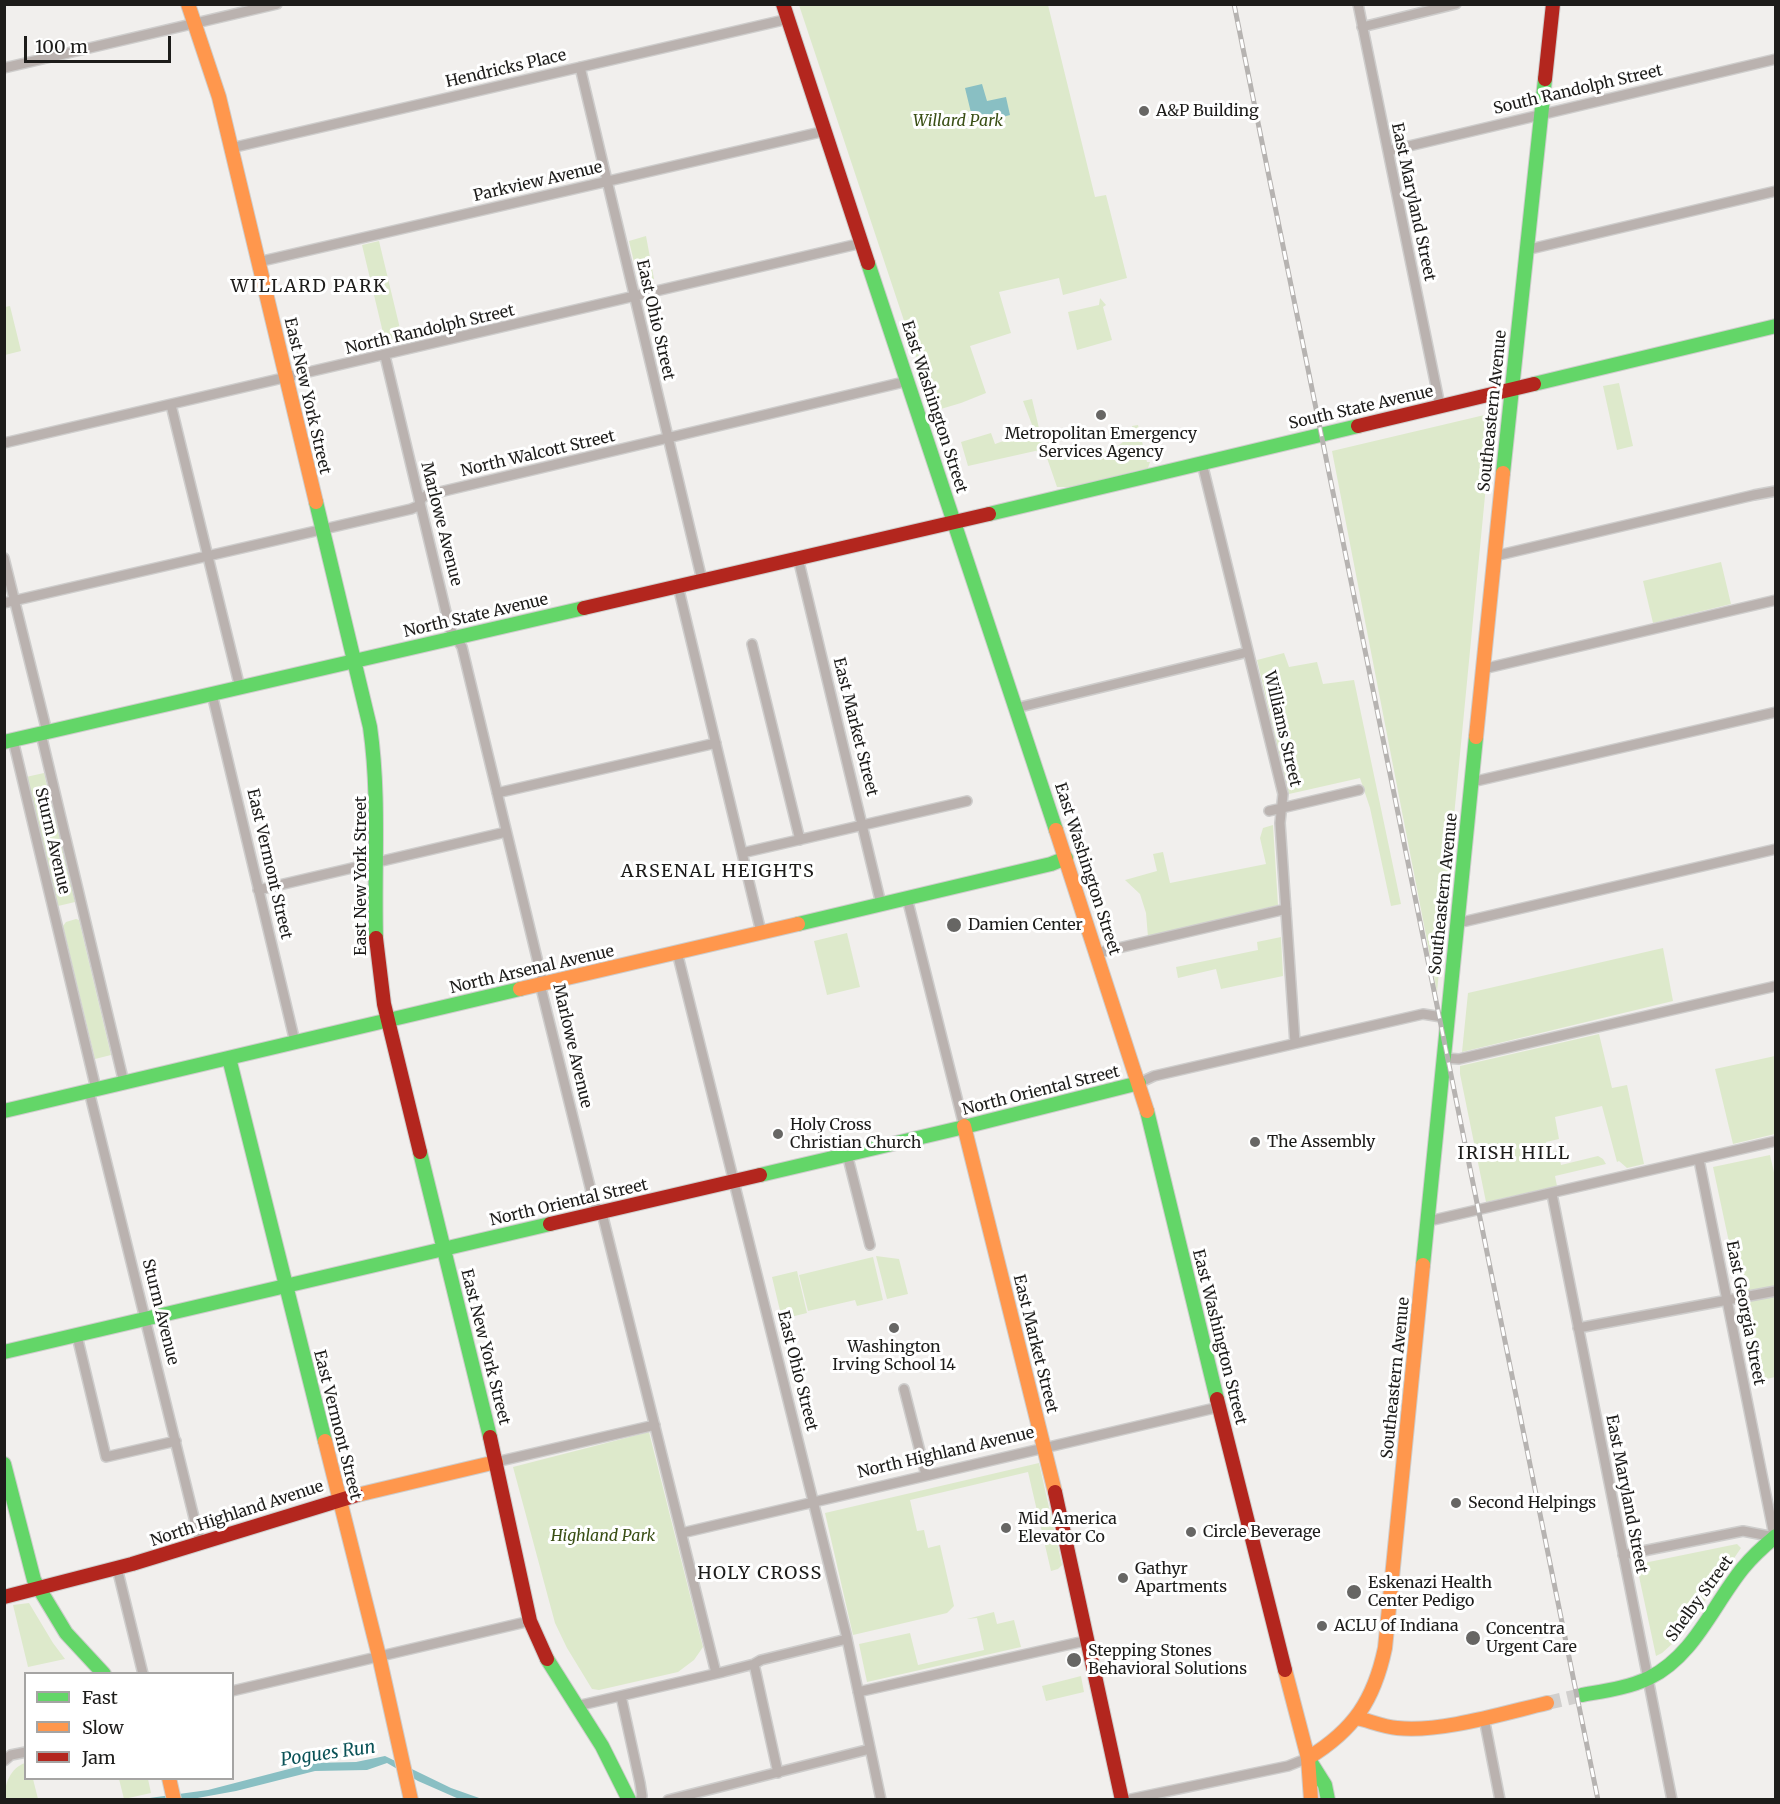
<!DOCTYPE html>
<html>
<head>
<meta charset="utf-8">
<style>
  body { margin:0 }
  #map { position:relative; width:1780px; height:1804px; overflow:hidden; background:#f1efed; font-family:Merriweather,serif }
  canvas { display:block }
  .frame { position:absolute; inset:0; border:6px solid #1d1c1a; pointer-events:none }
  .legend { position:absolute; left:24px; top:1672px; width:210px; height:108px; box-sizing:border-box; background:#fff; border:2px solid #a5a4a3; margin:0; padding:8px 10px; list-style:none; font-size:18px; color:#1d1c1a }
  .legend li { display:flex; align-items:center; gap:12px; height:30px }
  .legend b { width:30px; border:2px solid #a5a4a3 }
  .scale { position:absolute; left:24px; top:36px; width:147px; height:27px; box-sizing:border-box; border:3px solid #1d1c1a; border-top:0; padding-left:8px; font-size:18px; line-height:21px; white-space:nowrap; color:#1d1c1a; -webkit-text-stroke:4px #fff; paint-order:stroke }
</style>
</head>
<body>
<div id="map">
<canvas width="1780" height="1804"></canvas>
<div class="frame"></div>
<ul class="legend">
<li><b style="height:8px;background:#63d668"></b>Fast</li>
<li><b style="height:8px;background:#ff974d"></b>Slow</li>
<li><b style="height:8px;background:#b3261e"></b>Jam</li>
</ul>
<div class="scale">100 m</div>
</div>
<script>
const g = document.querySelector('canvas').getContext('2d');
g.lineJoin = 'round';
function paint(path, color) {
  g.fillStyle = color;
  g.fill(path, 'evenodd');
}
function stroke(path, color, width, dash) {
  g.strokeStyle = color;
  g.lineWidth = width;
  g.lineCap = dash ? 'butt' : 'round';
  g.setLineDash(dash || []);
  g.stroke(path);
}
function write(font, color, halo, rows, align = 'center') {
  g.font = font + ' Merriweather,serif';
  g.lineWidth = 6;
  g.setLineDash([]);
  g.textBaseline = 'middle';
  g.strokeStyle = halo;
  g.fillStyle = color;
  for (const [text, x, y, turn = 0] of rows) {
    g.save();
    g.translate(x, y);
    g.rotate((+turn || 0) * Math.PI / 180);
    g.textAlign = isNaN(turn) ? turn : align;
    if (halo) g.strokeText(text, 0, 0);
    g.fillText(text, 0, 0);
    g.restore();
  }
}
const green = new Path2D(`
  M799,5h249l47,192 11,-2 21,83 -64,17 -4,-17 -60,14 12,41 -41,13 16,47 -25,10 -27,8z
  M646,236l8,43 -15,4 -10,-42z
  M379,241l23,96 -17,4 -23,-96z
  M1100,298l6,7 -3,2 9,33 -35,10 -9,-38 31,-7z
  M10,306l11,45 -16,4v-48z
  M1619,383l14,63 -16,4 -14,-64z
  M1032,399l12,50 -76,17 -7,-24 30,-9 4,11 39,-14 -11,-29z
  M1493,413l-56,579 -105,-541z
  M1138,425l9,37h3l-2,6 -78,19h-13l-10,-29 10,-7 10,-3 2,5 19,-4 16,2 11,-3 12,-9 7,-2 -2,-11z
  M1721,562l10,42 -78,19 -10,-42z
  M1284,653l5,14 28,-5 6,22 31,-4 47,224 -10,2 -21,-98 -10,-30 -71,16 -32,-134z
  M44,773l31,129 -17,4 -32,-129z
  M1273,825l5,80 -130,32 -2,-24 -6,-19 -15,-14 32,-9 -4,-17 10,-2 7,31 96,-19 -6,-26 3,-10z
  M76,919l3,1 32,135 -16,4 -32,-133 3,-4z
  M847,933l13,54 -33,8 -13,-54z
  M1281,937l2,39 -62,13 -5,-20 -38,9 -2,-11 82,-17 -1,-8z
  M1663,948l10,53 -211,51 6,-59z
  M1599,1034l13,54 15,-3 17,79 -17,4 -8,-7 -2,1 -15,-56 -47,11 4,22 -13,3 2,11 10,-2 3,14 37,-9 5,3 3,5 -51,12 2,10 -71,16 -26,-128v-8z
  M1775,1056v78l-42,10 -18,-75z
  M1770,1155l6,26 -1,105 -35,8 -27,-127z
  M876,1256l23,3 9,35 -21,5z
  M873,1257l10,43 -26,6 -2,-6 -47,11 -9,-36z
  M797,1271l10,42 -25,6 -10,-42z
  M1775,1296v81l-17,4 -16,-78z
  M649,1432l54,215 -9,13 -16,12 -79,18 -7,-1 -25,-41 -12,-25 -42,-156z
  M1039,1463l23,102 -4,4 -7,2 -23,-99 -118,28 7,31 7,-1 4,18 12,-3 14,61 -7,7 -94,22 -28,-122z
  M1737,1544l4,4 -60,88 -19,17 -6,3 -19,-89 2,-3z
  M29,1603l24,40 12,16 -37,8 -15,-62z
  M994,1612l3,12 17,-4 7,27 -154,35 -8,-38 51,-11 8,32 66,-15 -7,-32 -10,1z
  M1081,1676l3,16 -38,9 -4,-15z
  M25,1763l1,15 7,1 5,20h-33c-1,-14 5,-31 20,-36z
  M119,1779h29l3,14 -27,6z`);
const water = new Path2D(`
  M982,84l5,17 19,-4 4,18 -36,10 -9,-37z
  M385,1756l66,32 31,11h-23l-41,-18 -31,-18 -20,7 -52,1 -79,20 -44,8 -57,1 73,-10 104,-27 44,-1z`);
const secondaryTunnel = new Path2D(`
  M1547,1703l35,-8`);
const street = new Path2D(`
  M1358,4l82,402
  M1362,27l94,-23
  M580,67l122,513
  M4,68l273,-64
  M231,148l557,-129
  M1388,151l388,-92
  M1526,250l250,-59
  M258,262l567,-131
  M385,356l65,273 12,18 80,332 -1,9 53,215 9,14 113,456
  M171,405l69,283
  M4,443l858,-200
  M1202,463l81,331 -3,29 15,220
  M1495,556l259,-61 22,-4
  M4,558l43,174
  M798,558l83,346
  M678,586l83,346
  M4,603l407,-94 7,-3 4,-8 5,-3 481,-114
  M752,644l48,196
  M1483,669l293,-69
  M212,694l83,348
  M1016,708l232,-56
  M41,734l83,349
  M13,740l83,349
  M1472,782l304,-70
  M497,793l219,-50
  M1269,811l90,-21
  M742,853l225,-52
  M258,890l248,-58
  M907,898l57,228
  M1458,923l318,-74
  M677,952l169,682 35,166
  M1097,953l189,-44
  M1444,1058l15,1 317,-73
  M1139,1083l15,-7 269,-62 25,4
  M89,1091l111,451
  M847,1154l23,91
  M1699,1160l76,380
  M1552,1194l120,606
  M1429,1221l347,-80
  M1578,1328l198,-37
  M77,1336l29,121 70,-16
  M904,1389l22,86
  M496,1462l159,-37
  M682,1533l537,-126
  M1623,1555l120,-24 31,6
  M117,1568l26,106
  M754,1664l24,109
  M232,1691l298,-70
  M858,1692l231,-52
  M621,1696l19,87 2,13 -2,4
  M577,1706l146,-34 31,-8 7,-4 86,-21
  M1484,1718l16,82
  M4,1761l7,-6 15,-3
  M668,1800l202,-51
  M1126,1800l162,-34 20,-8`);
const fast = new Path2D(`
  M868,263l188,567
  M1534,384l242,-58
  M1503,473l42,-394
  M316,502l54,225c10,70 4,140 6,211
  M989,514l369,-88
  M4,742l580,-134
  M798,924l253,-60 15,-6
  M229,1058l96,383
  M4,1111l516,-122
  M1147,1111l70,288
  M420,1152l70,285
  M760,1175l200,-47 179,-45
  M1423,1265l53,-528
  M4,1352l546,-128
  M4,1464l30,116 32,53 38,41
  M547,1659l55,87 27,54
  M1582,1695c22,-4 46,-7 67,-17 45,-22 64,-73 94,-110 10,-12 21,-22 33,-32
  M1308,1758l17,27 3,15`);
const slow = new Path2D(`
  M188,4l31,93 97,405
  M1476,737l27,-264
  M1056,830l91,281
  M520,989l278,-65
  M964,1126l91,366
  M325,1441l54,215 32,144
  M357,1495l139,-33
  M1285,1670l23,88 3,42
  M1357,1718c13,3 27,9 40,10 43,5 107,-15 150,-25
  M1308,1758c46,-28 66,-58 77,-110l38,-383
  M169,1778l5,22`);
const jam = new Path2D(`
  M783,4l85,259
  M1545,79l8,-75
  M1358,426l176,-42
  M584,608l405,-94
  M376,938l8,66 36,148
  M550,1224l210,-49
  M1217,1399l68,271
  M490,1437l40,184 17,38
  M1055,1492l67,308
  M4,1597l128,-33 225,-69`);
const rail = new Path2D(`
  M1234,4l364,1796`);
const markers = [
  [1144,111,6,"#676664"],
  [1101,415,6,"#676664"],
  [954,925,8,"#676664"],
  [778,1134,6,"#676664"],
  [1255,1142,6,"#676664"],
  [894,1328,6,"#676664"],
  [1456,1503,6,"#676664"],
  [1006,1528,6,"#676664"],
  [1191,1532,6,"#676664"],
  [1123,1578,6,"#676664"],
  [1354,1592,8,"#676664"],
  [1322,1626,6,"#676664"],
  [1473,1638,8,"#676664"],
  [1074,1660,8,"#676664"]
];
const streetNames = [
  ["Hendricks Place",506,69,-13],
  ["South Randolph Street",1578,90,-13],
  ["Parkview Avenue",538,182,-13],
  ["East Maryland Street",1413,202,78],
  ["East Ohio Street",655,320,77],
  ["North Randolph Street",430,330,-13],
  ["East New York Street",307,396,77],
  ["East Washington Street",934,407,72],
  ["South State Avenue",1361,408,-13],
  ["Southeastern Avenue",1493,411,-84],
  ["North Walcott Street",538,454,-13],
  ["Marlowe Avenue",441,524,76],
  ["North State Avenue",476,616,-13],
  ["East Market Street",855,727,76],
  ["Williams Street",1282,729,77],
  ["Sturm Avenue",52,841,77],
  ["East Vermont Street",269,864,77],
  ["East Washington Street",1087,869,72],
  ["East New York Street",361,876,-90],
  ["Southeastern Avenue",1444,894,-84],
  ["North Arsenal Avenue",532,970,-13],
  ["Marlowe Avenue",572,1046,77],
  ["North Oriental Street",1041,1091,-14],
  ["North Oriental Street",569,1203,-13],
  ["Sturm Avenue",160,1312,76],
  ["East Georgia Street",1745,1313,79],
  ["East Washington Street",1219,1337,76],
  ["East Market Street",1035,1344,76],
  ["East New York Street",485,1347,76],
  ["East Ohio Street",797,1371,76],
  ["Southeastern Avenue",1396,1378,-84],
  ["East Vermont Street",337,1425,76],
  ["North Highland Avenue",946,1453,-13],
  ["East Maryland Street",1626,1494,79],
  ["North Highland Avenue",237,1514,-18],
  ["Shelby Street",1700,1599,-54]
];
const poiNames = [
  ["A&P Building",1156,111],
  ["Metropolitan Emergency",1101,434,"center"],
  ["Services Agency",1101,452,"center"],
  ["Damien Center",968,925],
  ["Holy Cross",790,1125],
  ["Christian Church",790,1143],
  ["The Assembly",1267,1142],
  ["Washington",894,1347,"center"],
  ["Irving School 14",894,1365,"center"],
  ["Second Helpings",1468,1503],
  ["Mid America",1018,1519],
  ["Elevator Co",1018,1537],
  ["Circle Beverage",1203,1532],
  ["Gathyr",1135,1569],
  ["Apartments",1135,1587],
  ["Eskenazi Health",1368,1583],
  ["Center Pedigo",1368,1601],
  ["ACLU of Indiana",1334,1626],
  ["Concentra",1486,1629],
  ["Urgent Care",1486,1647],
  ["Stepping Stones",1088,1651],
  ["Behavioral Solutions",1088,1669]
];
const parkNames = [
  ["Willard Park",958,121],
  ["Highland Park",603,1536]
];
const neighbourhoodNames = [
  ["WILLARD PARK",309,287],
  ["ARSENAL HEIGHTS",718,872],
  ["IRISH HILL",1514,1154],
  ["HOLY CROSS",760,1574]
];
const waterNames = [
  ["Pogues Run",328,1754,-8]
];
paint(green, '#dde9cb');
paint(water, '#89bfc3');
stroke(secondaryTunnel, '#d1cfcd', 14, [14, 7]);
stroke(street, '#cecdcc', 12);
stroke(fast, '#cecdcc', 16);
stroke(slow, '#cecdcc', 16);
stroke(jam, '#cecdcc', 16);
stroke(street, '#bab2af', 9);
stroke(fast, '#63d668', 14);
stroke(slow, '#ff974d', 14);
stroke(jam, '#b3261e', 14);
stroke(rail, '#b6b3b1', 5);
stroke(rail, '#fff', 3, [9]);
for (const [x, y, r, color] of markers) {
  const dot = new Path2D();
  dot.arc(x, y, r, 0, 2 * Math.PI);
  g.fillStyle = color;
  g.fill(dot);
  stroke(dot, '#fff', 2);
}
write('16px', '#1d1c1a', '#fff', streetNames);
write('16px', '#1d1c1a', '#fff', poiNames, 'left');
write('italic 16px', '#3a4f15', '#fff', parkNames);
g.letterSpacing = '1.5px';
write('18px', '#1d1c1a', '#fff', neighbourhoodNames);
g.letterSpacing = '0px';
write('italic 18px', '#0a5257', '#fff', waterNames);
</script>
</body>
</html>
